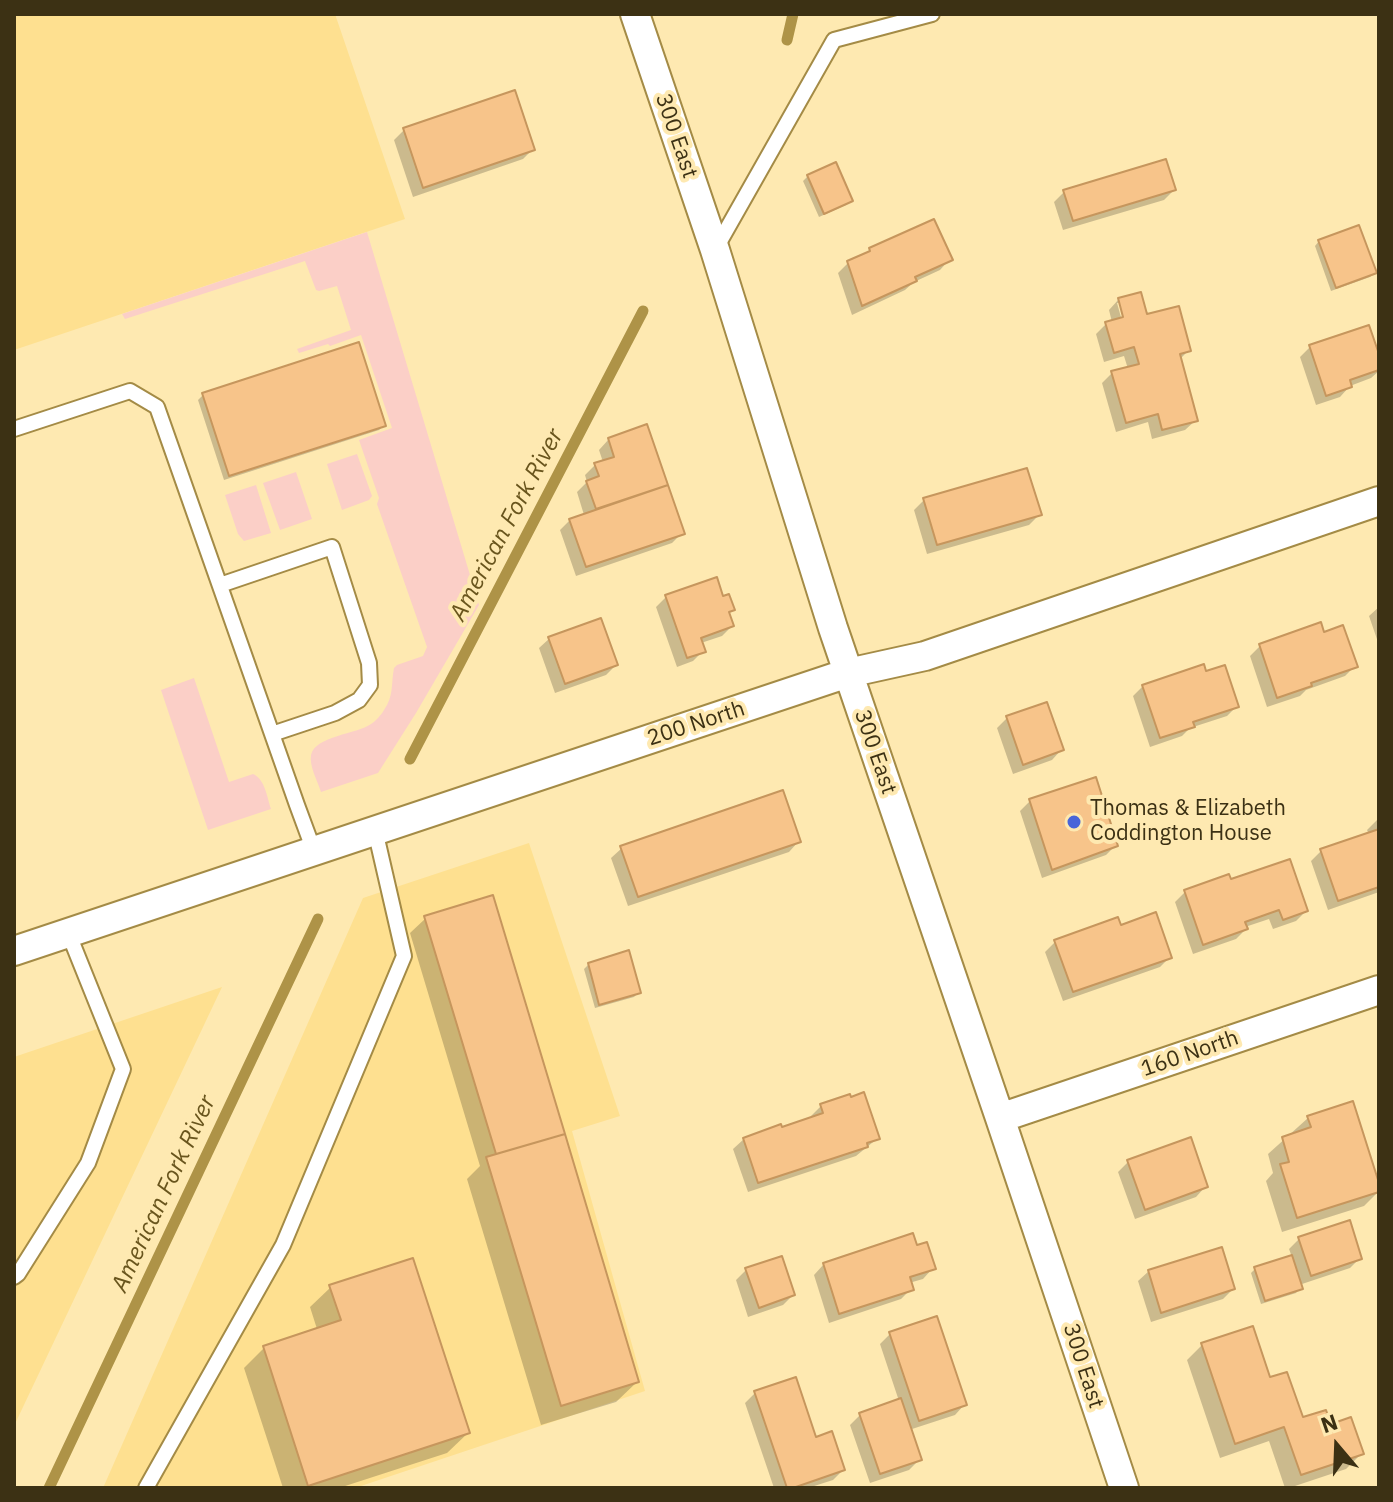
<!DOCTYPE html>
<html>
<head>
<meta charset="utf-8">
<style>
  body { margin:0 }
  #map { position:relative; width:1393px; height:1502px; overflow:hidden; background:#fee9b1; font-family:"IBM Plex Sans",sans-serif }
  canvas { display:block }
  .frame { position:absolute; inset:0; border:16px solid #3c3114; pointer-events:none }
  .north { position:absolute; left:1297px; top:1406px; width:80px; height:80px; -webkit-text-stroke:6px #fee9b1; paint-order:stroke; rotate:341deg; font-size:22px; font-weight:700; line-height:32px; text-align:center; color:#3c3114 }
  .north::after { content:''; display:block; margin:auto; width:28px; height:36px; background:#3c3114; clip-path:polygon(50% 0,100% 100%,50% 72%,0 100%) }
</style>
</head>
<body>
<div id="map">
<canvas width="1393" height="1502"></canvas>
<div class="frame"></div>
<div class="north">N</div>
</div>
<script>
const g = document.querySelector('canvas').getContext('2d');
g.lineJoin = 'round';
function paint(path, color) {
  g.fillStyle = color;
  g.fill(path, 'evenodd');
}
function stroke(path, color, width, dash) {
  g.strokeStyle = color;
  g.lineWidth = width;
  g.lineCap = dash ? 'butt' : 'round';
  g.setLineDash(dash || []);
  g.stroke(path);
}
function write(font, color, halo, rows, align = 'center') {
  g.font = font + ' "IBM Plex Sans",sans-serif';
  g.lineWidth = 8;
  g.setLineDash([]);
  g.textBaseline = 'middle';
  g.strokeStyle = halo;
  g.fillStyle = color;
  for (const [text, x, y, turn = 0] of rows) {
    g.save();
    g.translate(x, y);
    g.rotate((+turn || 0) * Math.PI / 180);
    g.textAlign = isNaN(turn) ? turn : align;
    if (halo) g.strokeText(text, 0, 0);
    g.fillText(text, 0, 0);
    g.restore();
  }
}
const built = new Path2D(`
  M14,14h321l70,205 -391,131z
  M529,843l91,273 -48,15 73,260 -290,97h-252l260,-590z
  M222,987l-208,439v-369z`);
const green = new Path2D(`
  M367,232l112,373 -63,108 -38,60 -57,19c-3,-10 -12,-26 -10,-37 4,-19 46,-21 60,-31 5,-3 10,-9 13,-14 10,-14 7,-27 10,-42l3,-3 26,-9 4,-9 -50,-143 2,-6 -20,-58 33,-12 -31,-93 -31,11 -2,-2 -29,9 -2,-4 54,-19 -14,-44 -18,5 -3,-1 -11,-29 -180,58 -3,-5z
  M357,454l15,42 -3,4 -27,10 -15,-46z
  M296,472l16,47 -32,11 -17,-47z
  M256,485l15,48 -27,8 -6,-7 -13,-39z
  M194,678l35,104 24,-8c12,5 14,23 18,35l-63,21 -47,-140z`);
const shadow = new Path2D(`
  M404,130l129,19 -10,10 -110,38 -19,-57z
  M808,176l42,25 -4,4 -27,12 -16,-36z
  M1174,190l-10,10 -101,30 -9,-28 10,-10z
  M1319,241l56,32 -5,4 -39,14 -16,-45z
  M870,250l80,9 -10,11 -26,12 -9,8 -53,25 -14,-42 10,-10 16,-7z
  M1119,299l27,18 43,33 -10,10 17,60 -11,10 -33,9 -4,-17 -32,10 -14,-49 10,-10 16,-4 -4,-13 -20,6 -8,-28 10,-10 6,-2 -3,-12zM1117,303h4l7,23 -4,2z
  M1310,347l69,14v10l-8,7 -21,8 -10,11 -24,8 -16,-48z
  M203,395l181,30 -5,5 -155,50 -26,-80z
  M646,427l36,106 -10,10 -96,33 -16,-46 10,-10 14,-5 -7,-23 10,-10 -2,-7 10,-10 8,-3 -4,-12 10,-11z
  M924,500l115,15 -10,10 -102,29 -13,-44z
  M666,597l56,2 10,10 -4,5 4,12 -10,10 -21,7 2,8 -10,10 -16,6 -21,-60z
  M1379,607v38l-10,-29z
  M1323,634l32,32 -10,10 -39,14 -6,6 -33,11 -17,-51 10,-10z
  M550,638l66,27 -10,10 -51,18 -16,-45z
  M1205,674l32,32 -10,10 -37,12 -8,8 -32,11 -17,-51 10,-10z
  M1007,718l55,31 -10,11 -39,14 -16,-46z
  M1030,801l86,44 -10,10 -64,23 -22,-67z
  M1377,820h2v72l-51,18 -17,-49 10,-10 48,-17 -2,-4z
  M799,841l-10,11 -161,54 -17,-48 11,-10z
  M1230,882l76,29 -10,10 -23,8 -4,-10 -24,8 1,2 -10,10 -43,15 -18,-52 10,-10z
  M426,918l137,216 74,248 -21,20 -75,23 -74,-246 13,-13 -70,-233z
  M1120,927l50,30 -10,10 -97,34 -18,-49 10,-10z
  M589,964l50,28 -5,5 -39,11 -11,-39z
  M821,1106l57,32 -22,18 -108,36 -15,-43 11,-10 68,-20 -1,-3z
  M1308,1118l71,73 -15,15 -82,26 -16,-51 7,-8 -5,-19z
  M1128,1162l78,24 -10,11 -61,22 -17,-47z
  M1299,1239l61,19 -10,10 -51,17 1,3 -4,5 -35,11 -10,-31 4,-4 37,-12 -3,-8z
  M916,1247l17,21 -10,11 -14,4 2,6 -10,10 -72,24 -15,-48 10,-11z
  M746,1270l47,25 -10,10 -35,12 -12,-37z
  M1149,1271l84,18 -10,10 -72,23 -13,-41z
  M331,1287l137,146 -21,20 -108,35h-56l-39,-120 20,-20 53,-19 -7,-22z
  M890,1334l75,70 -10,11 -46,15 10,30 -10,10 -39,13 -20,-58 10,-10 39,-14 -19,-57z
  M1202,1345l67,35 32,39 28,8 32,27 -15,15 -57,19h-4l-16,-47 -49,17 -33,-98z
  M755,1393l60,46 28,31 -10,10 -25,8h-34l-29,-85z`);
const stream = new Path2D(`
  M787,40l6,-26
  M410,759l233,-448
  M49,1488l269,-569`);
const building = new Path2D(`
  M515,90l20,60 -112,38 -20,-60z
  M1166,159l10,31 -103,31 -10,-31z
  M836,162l17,39 -29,13 -17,-39z
  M934,219l19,41 -38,17 2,4 -55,25 -15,-45 23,-10 -1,-3z
  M1359,225l18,48 -41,15 -18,-48z
  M1141,292l6,22 32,-8 12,45 -11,3 18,67 -36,9 -4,-16 -32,9 -15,-52 28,-7 -5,-17 -20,6 -9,-31 18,-5 -5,-19z
  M1369,325l10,29v16l-29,10 2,7 -26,9 -17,-51z
  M359,342l27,84 -157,50 -27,-83z
  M647,424l21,61 -72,24 -10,-28 13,-5 -5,-13 20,-6 -6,-19z
  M1027,468l15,47 -105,30 -14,-47z
  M668,485l17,49 -99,33 -17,-48z
  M717,577l6,19 6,-2 6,16 -6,2 5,14 -33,12 5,14 -19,6 -22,-63z
  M601,618l17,47 -53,19 -17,-47z
  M1321,622l3,10 19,-7 15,42 -47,16 1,3 -35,12 -18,-54z
  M1204,664l2,7 19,-6 14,42 -46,15 2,5 -35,11 -18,-53z
  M1047,702l17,48 -41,15 -17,-49z
  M1096,777l22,69 -66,24 -23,-71z
  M783,790l18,52 -163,55 -18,-51z
  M1379,829v58l-41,14 -18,-52z
  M1290,859l18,52 -25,9 -4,-10 -34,12 3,7 -45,16 -19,-55 45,-16 2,5z
  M493,895l72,239 -69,20 -72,-238z
  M1156,912l16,46 -99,34 -19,-52 64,-23 3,8z
  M629,950l12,43 -42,12 -11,-42z
  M864,1092l16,47 -13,4 1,4 -110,36 -15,-45 38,-14 1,3 41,-14 -3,-9 30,-10 1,3z
  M1353,1101l26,82v9l-82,26 -17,-54 9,-2 -7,-25 29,-10 -4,-11z
  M565,1134l74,248 -78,24 -75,-249z
  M1191,1137l17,50 -63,23 -18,-50z
  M1350,1220l12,39 -51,17 -13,-39z
  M913,1233l4,12 10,-3 9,27 -26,8 4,13 -75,24 -16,-51z
  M1222,1247l13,42 -74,24 -13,-43z
  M1292,1255l11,34 -38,12 -11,-34z
  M782,1256l13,39 -36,13 -14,-40z
  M413,1258l57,175 -162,53 -45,-140 78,-26 -12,-35z
  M937,1316l30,89 -48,16 -30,-89z
  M1253,1326l17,51 17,-5 16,45 23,-7 5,14 20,-7 13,37 -63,21 -17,-48 -49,17 -34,-101z
  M796,1377l20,60 16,-6 13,39 -52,18h-6l-33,-97z
  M901,1398l21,62 -42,14 -21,-61z`);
const lane = new Path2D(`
  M715,250l119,-210 98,-26
  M14,429l116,-38 27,16 140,398 17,46
  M220,585l112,-38 37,116 1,22 -11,15 -24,13 -63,21
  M14,1277l4,-3 70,-111 35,-94 -55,-137
  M146,1488l137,-243 121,-289 -29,-126`);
const street = new Path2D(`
  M635,14l80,236 118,378 167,490 124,370
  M14,951l834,-278 77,-17 454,-155
  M1000,1118l379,-128`);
const markers = [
  [1074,822,8,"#4965d9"]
];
const streetNames = [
  ["300 East",676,136,71],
  ["200 North",696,724,-18],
  ["300 East",875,752,71],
  ["160 North",1190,1054,-19],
  ["300 East",1083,1366,72]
];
const poiNames = [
  ["Thomas & Elizabeth",1090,809],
  ["Coddington House",1090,834]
];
const waterNames = [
  ["American Fork River",507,525,-62],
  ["American Fork River",164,1194,-65]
];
paint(built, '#fee090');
paint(green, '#fbcfc7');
paint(shadow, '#0003');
stroke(stream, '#ae9347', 11);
paint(building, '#f7c48a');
stroke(building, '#c6965d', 2);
stroke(lane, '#a48b46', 18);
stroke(street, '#a48b46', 32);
stroke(lane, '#fff', 14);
stroke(street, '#fff', 28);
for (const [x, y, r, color] of markers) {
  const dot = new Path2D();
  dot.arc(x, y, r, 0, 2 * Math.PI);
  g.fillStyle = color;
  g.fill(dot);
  stroke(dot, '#fee9b1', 3);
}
write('22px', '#3c3114', '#fee9b1', streetNames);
write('22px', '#3c3114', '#fee9b1', poiNames, 'left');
write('italic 24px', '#69551d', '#fee9b1', waterNames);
</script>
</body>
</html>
